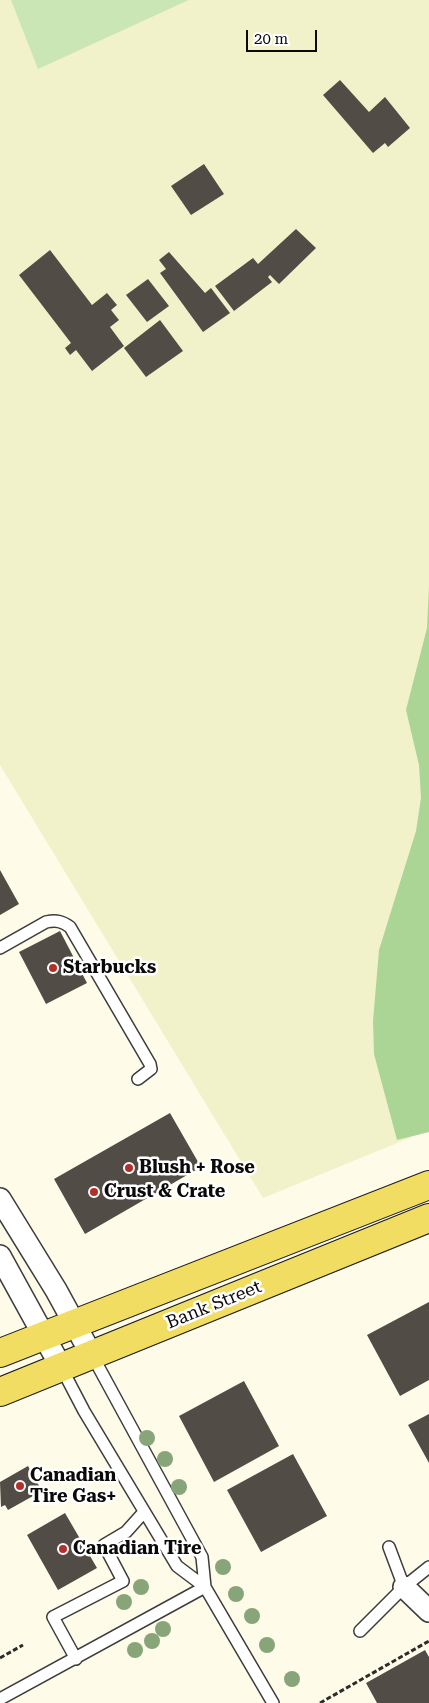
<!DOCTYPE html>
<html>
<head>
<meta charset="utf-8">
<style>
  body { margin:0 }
  #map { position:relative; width:429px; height:1703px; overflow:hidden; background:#fefce8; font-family:"Roboto Serif",serif }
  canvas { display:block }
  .scale { position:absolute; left:246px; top:30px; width:71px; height:22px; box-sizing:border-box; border:2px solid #0a0a0a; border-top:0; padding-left:6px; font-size:15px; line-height:18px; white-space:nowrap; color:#0a0a0a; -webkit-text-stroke:4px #fff; paint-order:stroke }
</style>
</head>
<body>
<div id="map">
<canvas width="429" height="1703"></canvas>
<div class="scale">20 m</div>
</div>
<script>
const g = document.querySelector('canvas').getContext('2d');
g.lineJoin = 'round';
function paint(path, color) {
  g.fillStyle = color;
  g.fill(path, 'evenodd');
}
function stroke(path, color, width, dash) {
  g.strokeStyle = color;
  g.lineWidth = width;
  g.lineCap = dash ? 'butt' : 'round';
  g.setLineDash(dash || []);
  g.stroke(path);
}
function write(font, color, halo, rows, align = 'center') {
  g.font = font + ' "Roboto Serif",serif';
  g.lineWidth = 5;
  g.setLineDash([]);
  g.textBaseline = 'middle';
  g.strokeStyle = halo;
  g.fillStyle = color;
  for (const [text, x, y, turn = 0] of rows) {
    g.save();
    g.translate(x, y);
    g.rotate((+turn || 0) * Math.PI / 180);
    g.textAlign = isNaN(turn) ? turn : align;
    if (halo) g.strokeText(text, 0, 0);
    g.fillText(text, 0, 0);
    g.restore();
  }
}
const farmland = new Path2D(`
  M0,0h11l28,68 150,-68h240v1130l-166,68 -263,-433z`);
const green = new Path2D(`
  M11,0h178l-151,69z`);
const forest = new Path2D(`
  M429,586v546l-32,8 -23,-86 -1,-33 6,-71 37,-119 5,-33 -2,-33 -13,-55 21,-82z`);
const building = new Path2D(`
  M340,80l29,32 16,-15 25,31 -22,19 -3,-4 -12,10 -50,-58z
  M204,164l20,30 -33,21 -20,-29z
  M296,229l20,19 -37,36 -9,-9 -2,2 4,5 -38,29 -19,-25 38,-28 5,6z
  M50,250l42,55 15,-12 10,12 -6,5 8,10 -9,7 14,19 -32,25 -16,-21 -6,5 -5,-7 6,-5 -52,-68z
  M169,252l36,41 6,-5 19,25 -27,19 -43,-59 6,-4 -7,-9z
  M148,279l21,27 -22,16 -21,-27z
  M160,320l23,31 -37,26 -22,-29z
  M0,870l19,34 -19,11z
  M60,931l27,52 -41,21 -27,-52z
  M170,1113l31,54 -116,67 -31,-55z
  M429,1302v78l-29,16 -33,-61z
  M244,1381l35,65 -65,36 -35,-66z
  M429,1414v49l-21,-38z
  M293,1454l34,62 -66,36 -34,-62z
  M28,1466l14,25 -34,19 -3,-5 -4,2 -1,-25z
  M65,1513l32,55 -39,22 -31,-55z
  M425,1650l4,7v46h-52l-11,-20z`);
const path = new Path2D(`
  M0,1658l23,-13
  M320,1703l109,-62`);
const service = new Path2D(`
  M0,948l46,-26c10,-2 16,-1 24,5l80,137 1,5 -13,10
  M92,1355l110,202 3,30
  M61,1367l23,44 93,155 28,21 68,116
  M389,1547l15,40
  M360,1631l44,-44 25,-20
  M76,1659l-23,-42 70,-36 -19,-36 22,-13 18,-20
  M0,1699l205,-112`);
const minor = new Path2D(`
  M0,1199l56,91 35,64
  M0,1256l61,111
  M404,1587l25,24`);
const primary = new Path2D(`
  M0,1353l429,-168
  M0,1392l429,-174`);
const trees = [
  [147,1438],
  [165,1459],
  [179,1487],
  [223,1567],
  [141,1587],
  [236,1594],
  [124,1602],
  [252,1616],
  [163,1629],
  [152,1641],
  [267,1645],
  [135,1650],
  [292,1679]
];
const markers = [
  [53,968,5,"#b23029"],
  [129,1168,5,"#b23029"],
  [94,1192,5,"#b23029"],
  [20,1486,5,"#b23029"],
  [63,1549,5,"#b23029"]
];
const poiNames = [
  ["Starbucks",63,968],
  ["Blush + Rose",139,1168],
  ["Crust & Crate",104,1192],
  ["Canadian",30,1476],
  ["Tire Gas+",30,1497],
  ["Canadian Tire",73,1549]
];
const streetNames = [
  ["Bank Street",214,1305,-22]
];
paint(farmland, '#f1f2ca');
paint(green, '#c9e6b4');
paint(forest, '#abd594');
paint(building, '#524c47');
stroke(service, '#3d3d3d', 14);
stroke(minor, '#3d3d3d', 24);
stroke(primary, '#1b1b1b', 30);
stroke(path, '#2c2c2c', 3, [5, 2.5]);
stroke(service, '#fff', 11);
stroke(minor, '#fff', 21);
stroke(primary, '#f2dd63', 28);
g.fillStyle = '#87a579';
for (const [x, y] of trees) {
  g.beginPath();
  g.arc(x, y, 8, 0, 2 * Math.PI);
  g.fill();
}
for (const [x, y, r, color] of markers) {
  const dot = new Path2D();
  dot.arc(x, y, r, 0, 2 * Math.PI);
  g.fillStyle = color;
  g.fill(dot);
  stroke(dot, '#fff', 2);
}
write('bold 18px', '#0a0a0a', '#fff', poiNames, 'left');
write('18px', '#0a0a0a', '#fff', streetNames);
</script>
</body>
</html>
